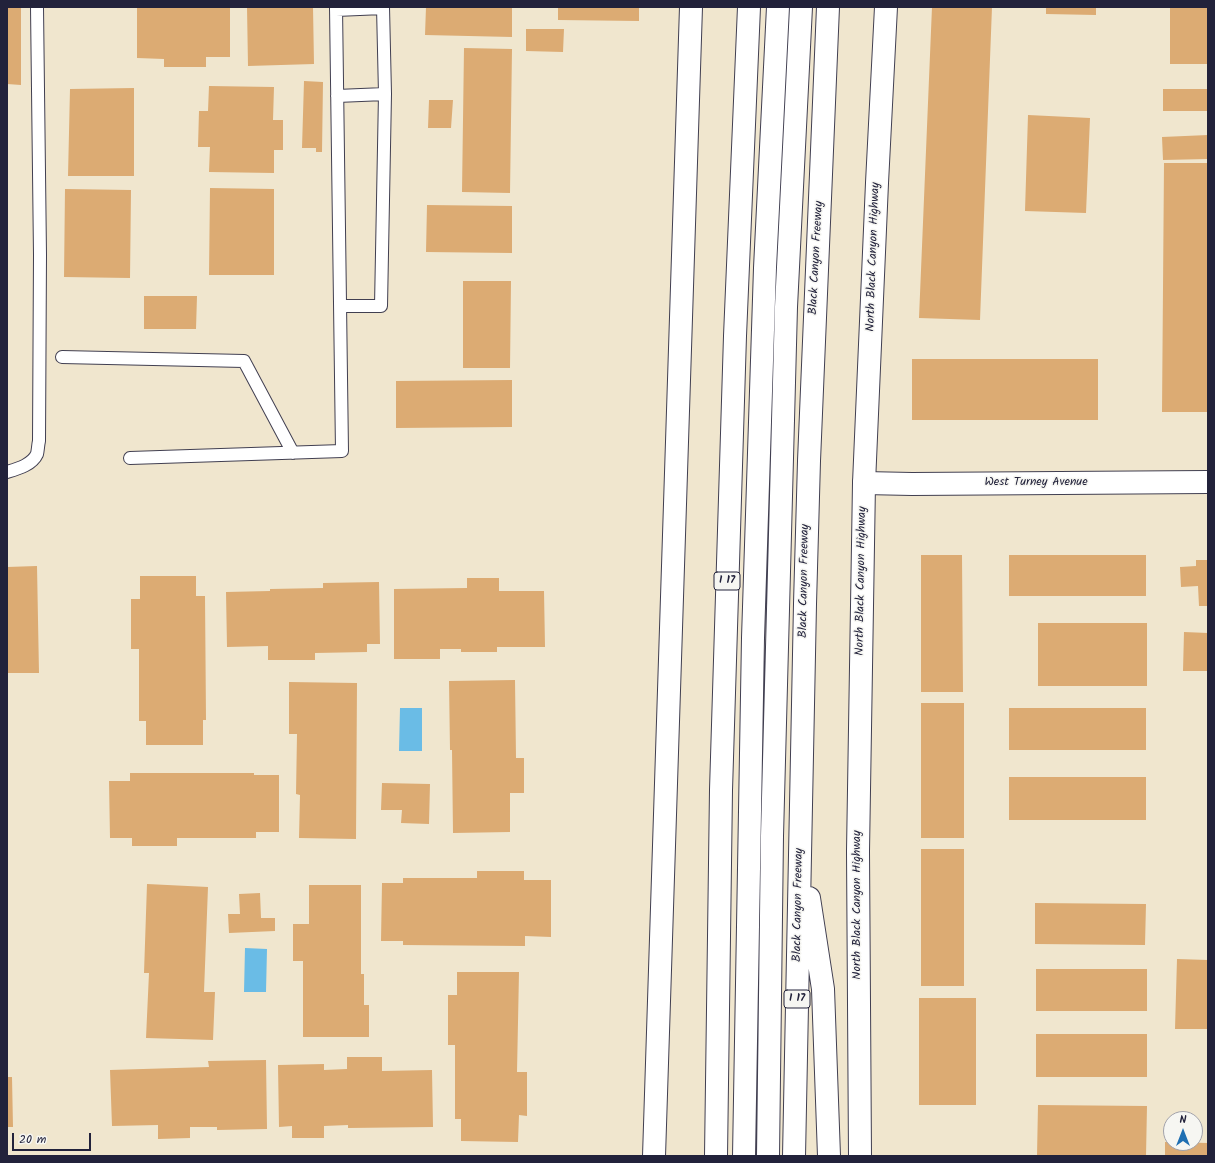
<!DOCTYPE html>
<html>
<head>
<meta charset="utf-8">
<style>
  body { margin:0 }
  #map { position:relative; width:1215px; height:1163px; overflow:hidden; background:#f0e6ce; font-family:Kalam,sans-serif }
  canvas { display:block }
  .frame { position:absolute; inset:0; border:8px solid #22223b; pointer-events:none }
  .north { position:absolute; left:1163px; top:1111px; width:40px; height:40px; box-sizing:border-box; background:#f6f6f2; border:1px solid #a1a1a9; border-radius:50%; rotate:0deg; font-size:11px; font-weight:700; line-height:16px; text-align:center; color:#22223b }
  .north::after { content:''; display:block; margin:auto; width:14px; height:18px; background:#1f6fb2; clip-path:polygon(50% 0,100% 100%,50% 72%,0 100%) }
  .scale { position:absolute; left:12px; top:1133px; width:79px; height:18px; box-sizing:border-box; border:2px solid #22223b; border-top:0; padding-left:5px; font-size:12px; line-height:14px; white-space:nowrap; color:#22223b; -webkit-text-stroke:3px #f6f6f2; paint-order:stroke }
</style>
</head>
<body>
<div id="map">
<canvas width="1215" height="1163"></canvas>
<div class="frame"></div>
<div class="north">N</div>
<div class="scale">20 m</div>
</div>
<script>
const g = document.querySelector('canvas').getContext('2d');
g.lineJoin = 'round';
function paint(path, color) {
  g.fillStyle = color;
  g.fill(path, 'evenodd');
}
function stroke(path, color, width, dash) {
  g.strokeStyle = color;
  g.lineWidth = width;
  g.lineCap = dash ? 'butt' : 'round';
  g.setLineDash(dash || []);
  g.stroke(path);
}
function write(font, color, halo, rows, align = 'center') {
  g.font = font + ' Kalam,sans-serif';
  g.lineWidth = 3;
  g.setLineDash([]);
  g.textBaseline = 'middle';
  g.strokeStyle = halo;
  g.fillStyle = color;
  for (const [text, x, y, turn = 0] of rows) {
    g.save();
    g.translate(x, y);
    g.rotate((+turn || 0) * Math.PI / 180);
    g.textAlign = isNaN(turn) ? turn : align;
    if (halo) g.strokeText(text, 0, 0);
    g.fillText(text, 0, 0);
    g.restore();
  }
}
const water = new Path2D(`
  M400,708h22v43h-23z
  M245,948l22,1 -1,43h-22z`);
const building = new Path2D(`
  M7,7h14v78l-14,-1z
  M137,7h93v50h-24v10h-42v-8l-27,-1z
  M247,7h66l1,57 -66,2z
  M426,7h86v30l-87,-2z
  M558,7h81v14l-81,-1z
  M932,7h60l-12,313 -61,-2z
  M1046,7h50v8l-50,-1z
  M1170,7h38v57h-38z
  M526,29h38l-1,23 -37,-1z
  M464,48l48,1 -2,144 -48,-1z
  M304,81l19,1 -1,70h-6v-4h-14z
  M209,86l65,1 -1,33h10v30h-9v23l-65,-1 1,-25h-12l1,-36h9z
  M134,88v88h-66l2,-87z
  M1163,89h45v22h-45z
  M429,100h24l-2,28h-23z
  M1028,115l62,3 -4,95 -61,-2z
  M1208,135v24l-45,1 -1,-23z
  M1164,163h44v249h-46z
  M210,188l64,1v86h-65z
  M65,189l66,1 -1,88 -66,-1z
  M427,205l85,1v47l-86,-1z
  M463,281h48l-1,87h-47z
  M144,296h53l-1,33h-52z
  M912,359h186v61h-186z
  M512,380v47l-116,1v-47z
  M921,555h41l1,137h-42z
  M1009,555h137v41h-137z
  M1196,560h12v46h-9l-1,-20 -17,1 -1,-20 16,-1z
  M37,566l2,107h-32v-106z
  M140,576h56v20h9l1,124h-3v25h-57v-24h-7v-72h-8v-50h9z
  M467,578h32v13h45l1,56h-48v5h-36v-3h-21v10h-46v-70l73,-1z
  M379,582l1,62h-13v8l-52,1v7h-47v-14l-41,1 -1,-55 44,-1v-2l53,-1v-5z
  M1038,623h109v63h-109z
  M1184,632l24,1v38h-25z
  M515,680l1,78h8v35h-14v39l-57,1 -1,-83h-2l-1,-69z
  M289,682l68,1 -1,156 -57,-1 1,-43 -4,-1 1,-60h-8z
  M921,703h43v135h-43z
  M1009,708h137v42h-137z
  M130,773h124v2h25v57h-23v6h-79v8h-45v-8h-22l-1,-57h21z
  M1009,777h137v43h-137z
  M382,783l48,1 -1,40 -28,-1 1,-13h-21z
  M921,849h43v137h-43z
  M477,871h47v9h27v57l-26,-1v10l-122,-1v-4h-22l1,-58h21v-5h74z
  M147,884l61,3 -4,105h11l-2,48 -67,-2 3,-65h-5z
  M309,885h52v89h3v31h5v32h-66v-76h-10v-37h16z
  M260,893l1,25h14v13l-46,2 -1,-19h12l-1,-20z
  M1035,903l111,1 -1,41 -110,-1z
  M1177,959l31,1v69h-33z
  M1036,969h111v42h-111z
  M457,972h62l-2,100h10v44l-8,-1 -1,27 -57,-1v-22h-6v-74h-7v-50h9z
  M919,998h57v107h-57z
  M1036,1034h111v43h-111z
  M347,1057h35v14l50,-1 1,57 -85,1v-3l-24,1v12h-32v-12l-13,1 -1,-62 46,-1v6l23,-1z
  M266,1060l1,69 -50,1v-3h-27v11l-32,1v-14l-46,1 -2,-56 99,-3 -1,-6z
  M7,1077h5l1,50h-6z
  M1038,1105l109,1 -1,50h-109z
  M1165,1142l43,1v13h-43z`);
const lane = new Path2D(`
  M336,10l47,-2
  M337,96l48,-2
  M340,306h41l4,-212 -2,-87
  M62,357l182,4 49,92
  M130,458l212,-7 -6,-444
  M7,472c10,-3 25,-7 30,-18 1,-4 1,-9 2,-13l1,-186 -3,-248`);
const street = new Path2D(`
  M864,483l48,1 296,-2`);
const secondary = new Path2D(`
  M654,1156l37,-1149
  M860,1156l-2,-305 6,-368 13,-300 9,-176`);
const highway = new Path2D(`
  M809,898l14,91 6,167
  M716,1156l5,-366 14,-454 14,-329
  M744,1156l9,-518 12,-370 13,-261
  M768,1156l4,-320 14,-529 15,-300
  M794,1156l11,-552 4,-143 19,-454`);
const shields = [
  [727,581,26],
  [797,999,26]
];
const shieldNames = [
  ["I 17",727,581],
  ["I 17",797,999]
];
const streetNames = [
  ["North Black Canyon Highway",874,257,-88],
  ["Black Canyon Freeway",817,258,-87],
  ["West Turney Avenue",1036,483],
  ["Black Canyon Freeway",805,581,-89],
  ["North Black Canyon Highway",862,581,-89],
  ["Black Canyon Freeway",799,905,-89],
  ["North Black Canyon Highway",858,905,-90]
];
paint(water, '#6abce6');
paint(building, '#dcab73');
stroke(lane, '#413f51', 14);
stroke(street, '#413f51', 24);
stroke(secondary, '#413f51', 24);
stroke(highway, '#413f51', 24);
stroke(lane, '#fff', 12);
stroke(street, '#fff', 22);
stroke(secondary, '#fff', 22);
stroke(highway, '#fff', 22);
for (const [x, y, w] of shields) {
  const box = new Path2D();
  box.roundRect(x - w / 2, y - 9, w, 18, 3);
  g.fillStyle = '#f6f6f2';
  g.fill(box);
  stroke(box, '#22223b', 1);
}
write('bold 11px', '#22223b', null, shieldNames);
write('12px', '#22223b', '#f6f6f2', streetNames);
</script>
</body>
</html>
